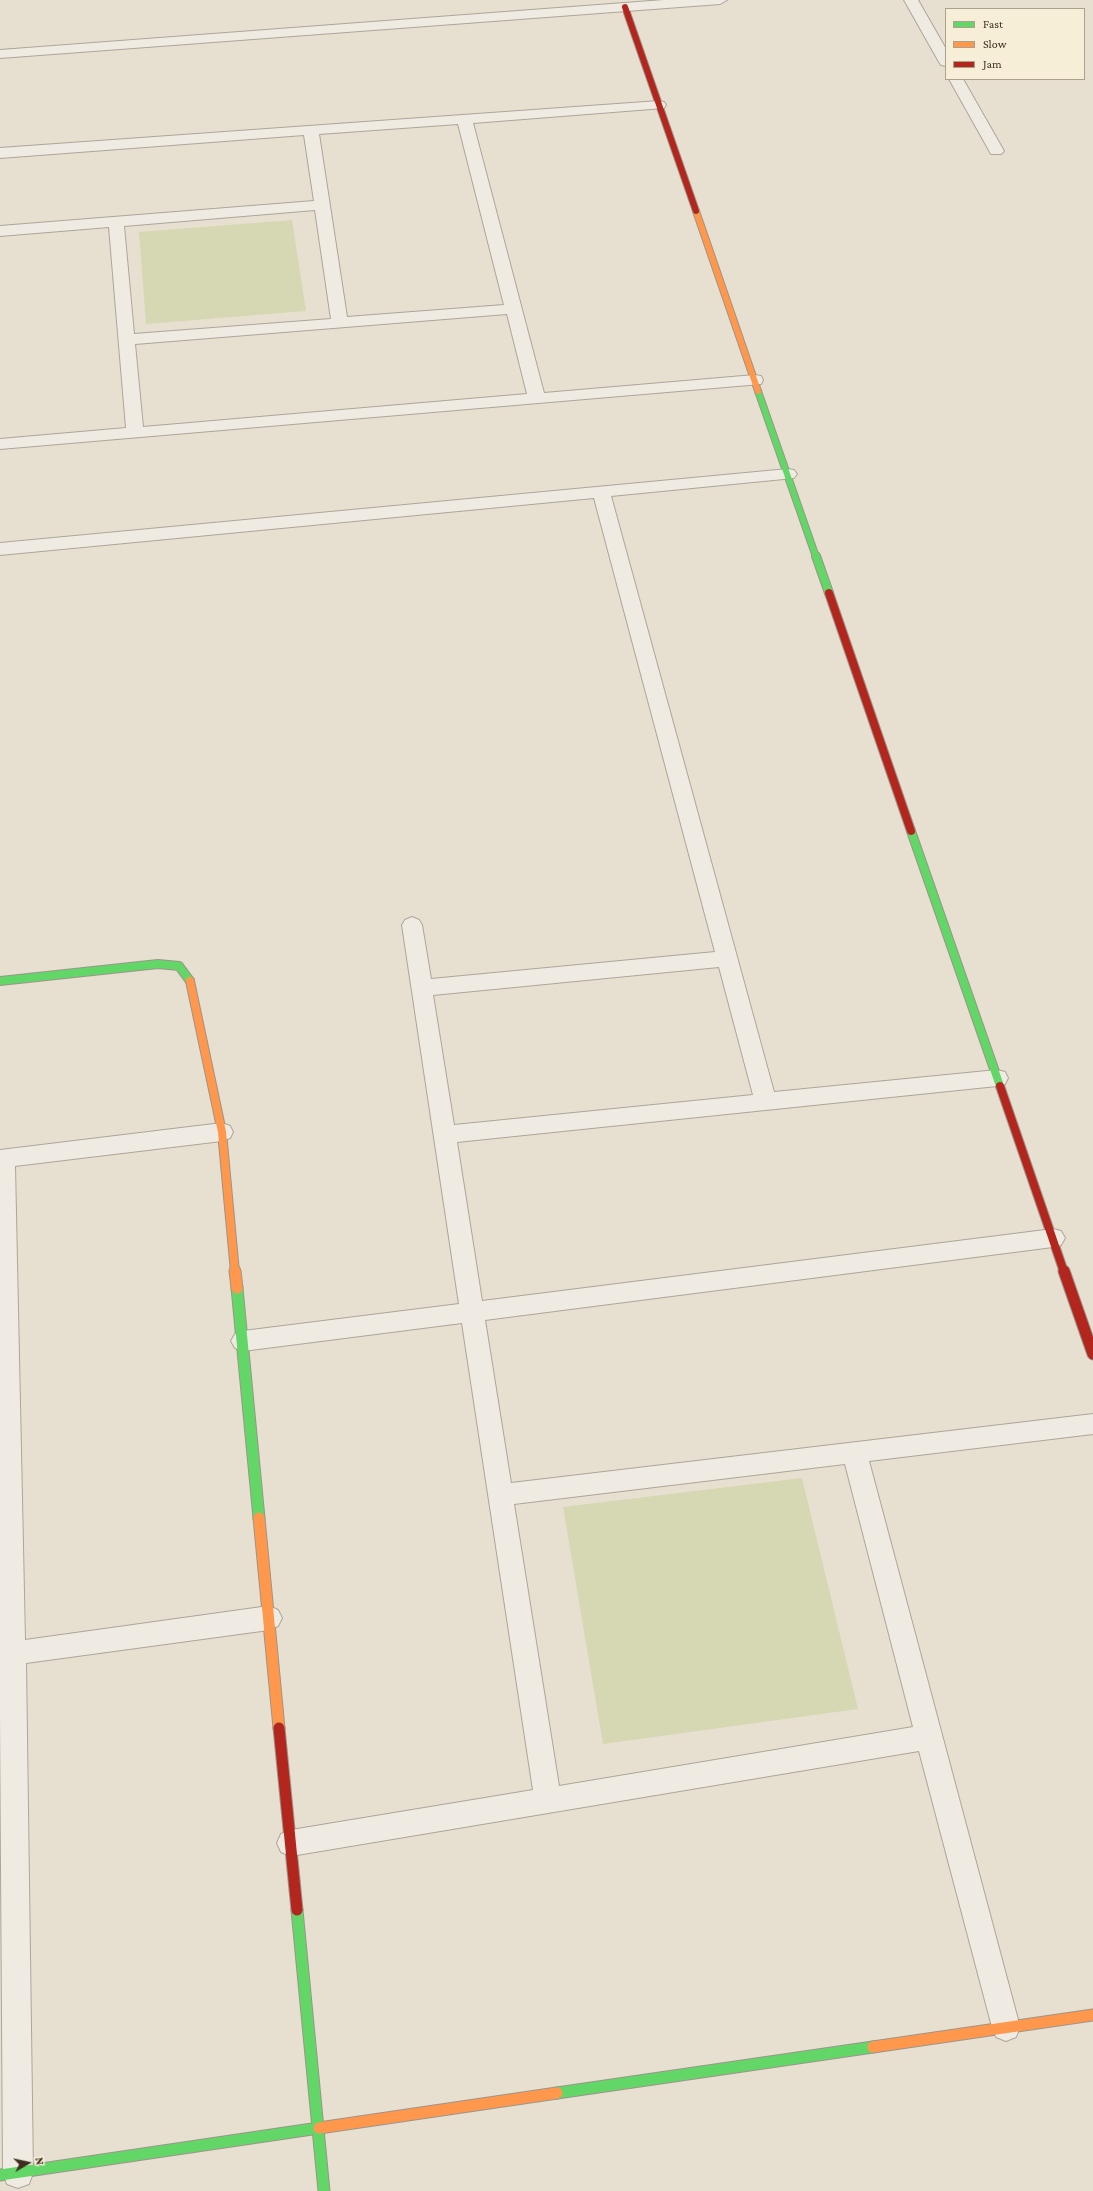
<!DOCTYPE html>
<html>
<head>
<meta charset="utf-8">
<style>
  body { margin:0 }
  #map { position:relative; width:1093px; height:2191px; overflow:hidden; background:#e7e0d1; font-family:"Crimson Pro",serif }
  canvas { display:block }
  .legend { position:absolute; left:945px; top:8px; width:140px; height:72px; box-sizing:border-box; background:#f7eed8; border:1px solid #ada18e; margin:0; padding:5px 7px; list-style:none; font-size:12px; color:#3d2e20 }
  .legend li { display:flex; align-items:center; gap:8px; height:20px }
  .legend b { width:20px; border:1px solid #ada18e }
  .north { position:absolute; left:8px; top:2143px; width:40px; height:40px; -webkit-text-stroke:3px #f7eed8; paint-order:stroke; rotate:81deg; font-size:11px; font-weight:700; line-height:16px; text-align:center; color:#3d2e20 }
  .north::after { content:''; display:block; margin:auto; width:14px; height:18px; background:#3d2e20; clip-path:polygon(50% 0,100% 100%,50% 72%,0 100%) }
</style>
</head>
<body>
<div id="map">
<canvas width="1093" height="2191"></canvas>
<ul class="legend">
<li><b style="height:5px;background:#63d668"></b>Fast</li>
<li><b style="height:5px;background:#ff974d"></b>Slow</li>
<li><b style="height:5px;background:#b3261e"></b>Jam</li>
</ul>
<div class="north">N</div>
</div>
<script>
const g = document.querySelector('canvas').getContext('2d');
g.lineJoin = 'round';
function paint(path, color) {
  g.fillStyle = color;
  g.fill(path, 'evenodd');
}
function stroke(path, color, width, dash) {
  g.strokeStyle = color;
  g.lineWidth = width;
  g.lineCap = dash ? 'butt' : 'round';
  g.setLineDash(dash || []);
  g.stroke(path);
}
const green = new Path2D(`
  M292,220l14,91 -160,13 -7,-92z
  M802,1478l56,231 -255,35 -40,-237z`);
const street = new Path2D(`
  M664,0h63l-7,4 -720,54v-8z
  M904,0h14l28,49v17l-5,-1 -2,-3z
  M949,79h14l41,72 -3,3h-10z
  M659,101l5,1 2,3 -2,3 -191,15 71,270 211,-18 6,1 2,4 -2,4 -761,65v-10l126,-11 -17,-201 -109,9v-10l314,-25 -10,-66 -304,23v-10zM458,124l46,181 -157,12 -28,-183zM315,210l16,109 -197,15 -10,-108zM507,314l20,80 -384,33 -8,-83z
  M788,469l6,1 3,4 -3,4 -183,18 163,596 223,-22 8,2 3,6 -3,6 -8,2 -540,56 25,159 571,-72 8,2 4,7 -4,7 -8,2 -568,73 26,163 582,-69v20l-224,27 151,566 -4,10 -10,4 -10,-4 -4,-10 -73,-276 -628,105 -10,-4 -4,-9 4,-9 10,-4 242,-40 -71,-467 -219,28 -8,-3 -4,-7 4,-7 8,-3 216,-27 -57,-379 3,-5 7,-3 7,3 3,5 9,54 284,-27 -121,-454 -594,57v-12zM719,967l34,128 -299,30 -21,-130zM845,1464l68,263 -354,59 -45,-282z
  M222,1123l8,3 3,6 -3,6 -8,3 -207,25 10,474 244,-34 9,4 4,8 -4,8 -9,4 -243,33 7,510 -4,11 -11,4 -11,-4 -4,-11 -3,-459v-564z`);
const fastFar2 = new Path2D(`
  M758,391l58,166`);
const fastFar1 = new Path2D(`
  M816,556l13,37
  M911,831l89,255
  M0,981l158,-17 21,2 11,15`);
const fast = new Path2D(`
  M237,1288l22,230
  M297,1910l27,281
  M557,2093l316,-46
  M0,2175l319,-47`);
const slowFar2 = new Path2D(`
  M696,211l62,180`);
const slowFar1 = new Path2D(`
  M190,981l32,151 13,140`);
const slow = new Path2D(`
  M235,1271l2,17
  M259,1518l20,210
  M873,2047l220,-32
  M319,2128l238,-35`);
const jamFar2 = new Path2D(`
  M625,7l71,204`);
const jamFar1 = new Path2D(`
  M829,593l82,238
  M1000,1086l64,186`);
const jam = new Path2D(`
  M1064,1271l29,83
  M279,1728l18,182`);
paint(green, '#d6d7b3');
stroke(street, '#ada599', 2);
stroke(fastFar2, '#9c958a', 8);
stroke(fastFar1, '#9c958a', 10);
stroke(fast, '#9c958a', 13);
stroke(slowFar2, '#9c958a', 8);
stroke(slowFar1, '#9c958a', 10);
stroke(slow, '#9c958a', 13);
stroke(jamFar2, '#9c958a', 8);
stroke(jamFar1, '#9c958a', 10);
stroke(jam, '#9c958a', 13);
paint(street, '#efebe3');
stroke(fastFar2, '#63d668', 6);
stroke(fastFar1, '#63d668', 8);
stroke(fast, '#63d668', 11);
stroke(slowFar2, '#ff974d', 6);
stroke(slowFar1, '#ff974d', 8);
stroke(slow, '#ff974d', 11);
stroke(jamFar2, '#b3261e', 6);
stroke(jamFar1, '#b3261e', 8);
stroke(jam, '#b3261e', 11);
</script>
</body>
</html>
